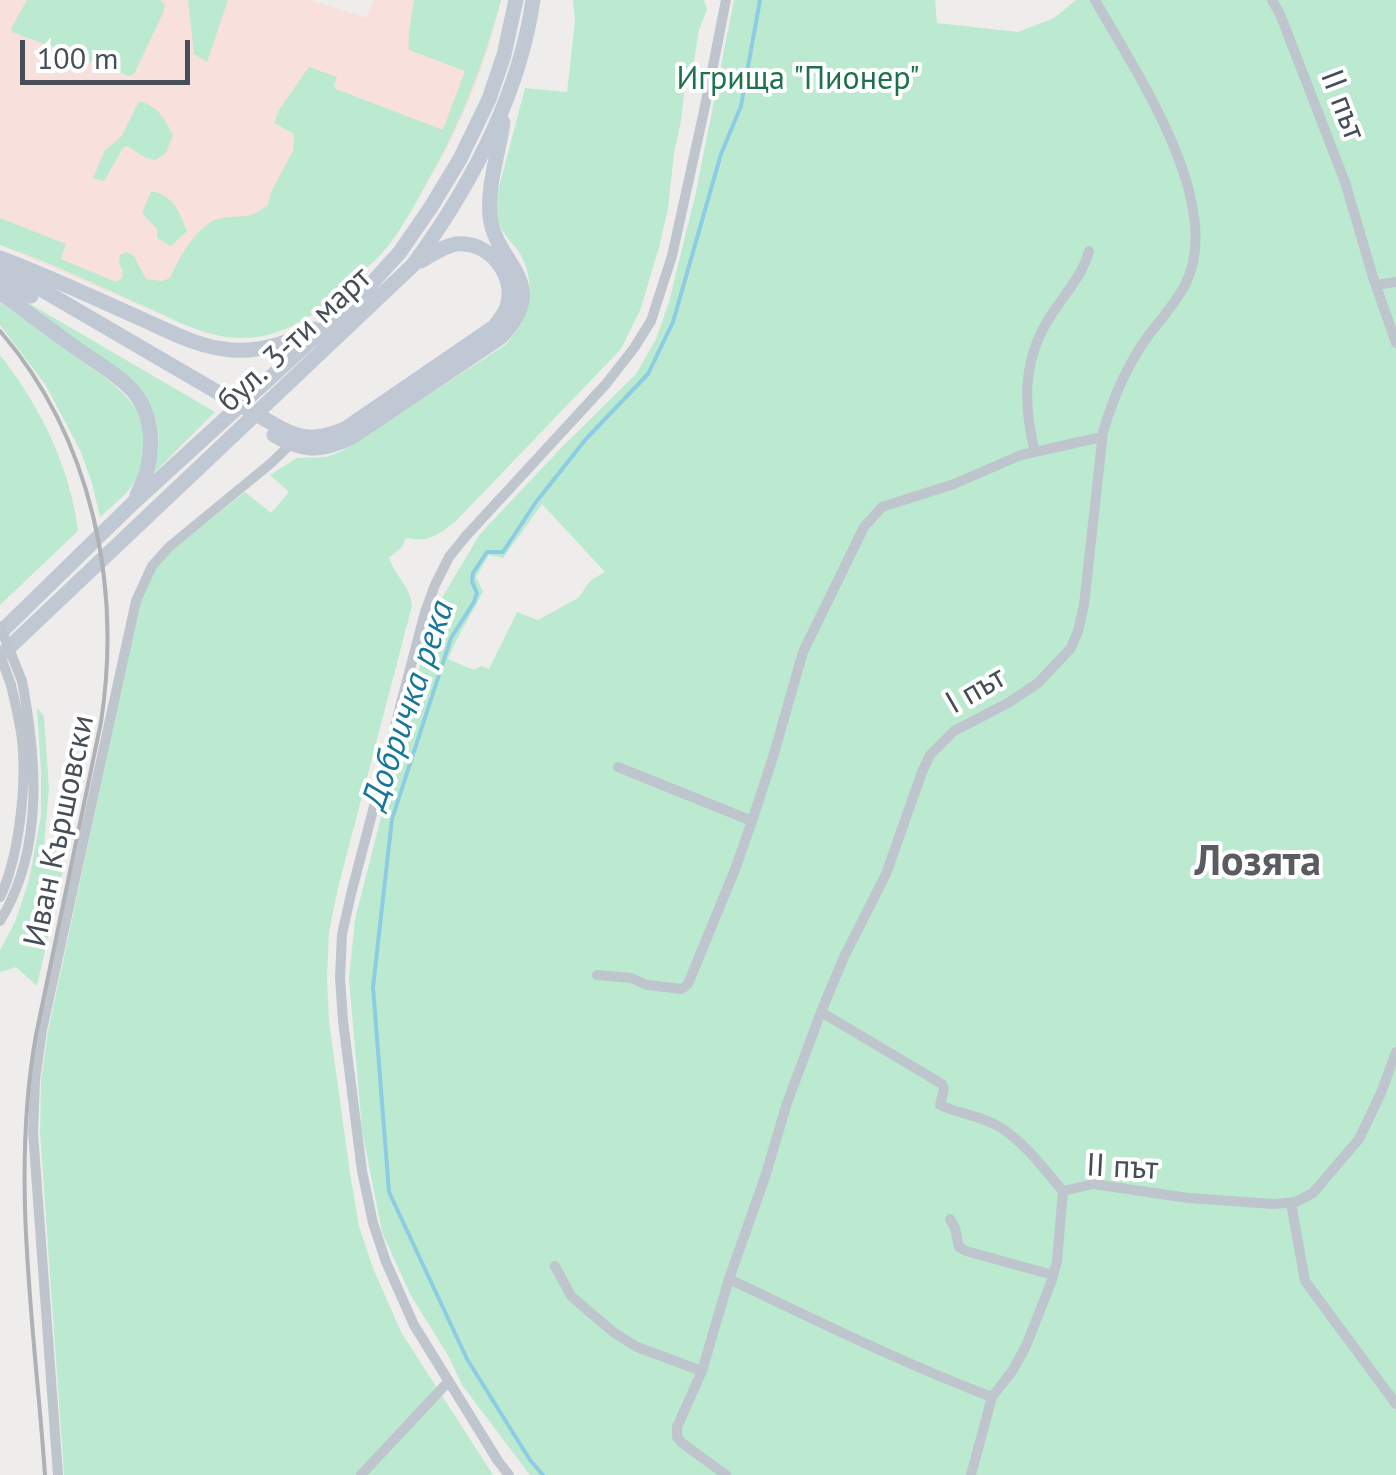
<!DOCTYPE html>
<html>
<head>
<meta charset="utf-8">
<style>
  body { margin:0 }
  #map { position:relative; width:1396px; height:1475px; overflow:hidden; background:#efecec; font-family:"PT Sans",sans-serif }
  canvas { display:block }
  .scale { position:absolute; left:20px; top:40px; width:170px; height:45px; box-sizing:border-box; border:5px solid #464e57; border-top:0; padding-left:12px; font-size:30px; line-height:35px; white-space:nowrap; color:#464e57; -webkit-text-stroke:8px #fff; paint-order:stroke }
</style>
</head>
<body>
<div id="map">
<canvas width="1396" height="1475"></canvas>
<div class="scale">100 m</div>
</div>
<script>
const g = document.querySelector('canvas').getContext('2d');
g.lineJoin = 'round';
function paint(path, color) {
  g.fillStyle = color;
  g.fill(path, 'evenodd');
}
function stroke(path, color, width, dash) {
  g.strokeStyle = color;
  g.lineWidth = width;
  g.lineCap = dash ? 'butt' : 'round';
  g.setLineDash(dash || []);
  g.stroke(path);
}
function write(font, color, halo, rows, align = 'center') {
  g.font = font + ' "PT Sans",sans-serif';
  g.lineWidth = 8;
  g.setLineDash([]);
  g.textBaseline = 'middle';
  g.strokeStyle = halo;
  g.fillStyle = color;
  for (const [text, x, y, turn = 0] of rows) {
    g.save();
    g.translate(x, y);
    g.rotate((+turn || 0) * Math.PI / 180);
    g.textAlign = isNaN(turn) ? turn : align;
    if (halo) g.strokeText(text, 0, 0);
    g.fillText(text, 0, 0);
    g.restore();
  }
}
const medical = new Path2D(`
  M0,0h311l56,18 6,-18h128l-13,48 -15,44 -26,57 -57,95 -69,66 -31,18 -20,6 -33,4 -31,-5 -18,-7 -188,-81z`);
const green = new Path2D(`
  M27,0h133l5,4 -1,7 -30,63 -5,2 -117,-44 -1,-3z
  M188,0h40l-21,62 -13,-8z
  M414,0h87c-18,68 -43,129 -78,190 -10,18 -20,36 -32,52 -11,16 -29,29 -43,43 -34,32 -73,59 -122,52 -28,-4 -53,-18 -78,-29 -49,-22 -98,-46 -148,-63v-27l66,26 -5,15 55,23 6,-4 1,-7 -4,-8 1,-8 6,-3 8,4 12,23 16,2 8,-3c9,-20 29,-57 52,-60 23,-4 25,3 46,-13l3,-13 22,-41 1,-17 -20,-11 5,-13 30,-43 28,10 -3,9 2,3 107,41 22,-59 -56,-21c-2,-11 3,-37 5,-50z
  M573,0h131l3,10 -8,19 -5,33 -9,24 -4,35 -7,32 -6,56 -9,38 -18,61 -20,41 -165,172c-20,15 -25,21 -50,17l-4,9 -13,11c6,17 22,30 23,48l-74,282 -9,44 -2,46 2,43 21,152 9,53 14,42 28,64 92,143h-429l-24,-343 1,-52 7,-49 92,-428 16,-35 16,-18 73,-58 26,21 18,-21 -19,-17 27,-17 29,-1 16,-6 163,-106c26,-28 34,-62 12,-96 -5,-6 -11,-12 -15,-19 -7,-12 -6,-26 -4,-39l27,-103 42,4 8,-71z
  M734,0h201l2,23 81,9 36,-14 22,-18h320v1475h-866l-68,-90 -13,-28 -39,-63 -28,-62 -20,-102 -13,-151 6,-60 69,-269 16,-49 40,-67 85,-90 71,-70 20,-35 13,-37 27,-110zM542,504l63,68 -14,8 -13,18 -40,22 -21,-8 -28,57 -8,-3 -7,4 -26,-11c9,-24 24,-44 35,-68l-7,-14 13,-22 14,3z
  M142,102c16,4 25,20 31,34l-8,18 -10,6 -9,-2 -19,-12 -4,2 -19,33 -11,-3 12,-28 16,-13 17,-34z
  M151,191c23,4 28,21 36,40l-16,15 -14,-8v-9l-15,-16z
  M8,291l207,121 -61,61c8,-36 7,-56 -15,-86z
  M0,302c25,18 51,37 76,55 21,16 45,29 59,51 12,18 11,50 2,69 -7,16 -24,28 -37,40l-8,-34 -12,-33 -35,-66 -45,-59z
  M0,355c40,51 70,111 78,176l-78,74z
  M37,708l7,8 5,73 -5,56 22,11 -29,130 -21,-19 -16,5v-22l15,-28 14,-42 12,-64v-44z`);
const stream = new Path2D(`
  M543,1475l-13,-15 -63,-101 -78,-167 -16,-205 19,-168 59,-181 23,-36 3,-9 -5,-11 1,-9 14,-21h16l33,-50 50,-63 62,-65 25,-52 48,-168 20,-48 19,-106`);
const street = new Path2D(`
  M1272,0l8,14 65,168 28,95 23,66
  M1376,285l20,-3
  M1035,452c-13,-51 -12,-97 19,-141 13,-20 29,-37 35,-60
  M618,767l134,54
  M0,897c19,-39 27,-114 22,-157 -2,-19 -7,-37 -11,-55
  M0,921c44,-71 37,-161 22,-240
  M597,975l34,3 16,7 35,4 6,-5 48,-117 16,-46 21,-64 30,-105 61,-125 18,-20 72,-23 67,-29 81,-18
  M821,1012l121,72 2,5 -4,16c19,9 42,11 60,22 25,16 44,42 63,64
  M1291,1203l14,78 91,123
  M950,1219l5,9 4,19 7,4 87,24
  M555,1266l16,30 42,36 24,15 65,24
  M729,1279c87,41 173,84 263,118
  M58,1475l-25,-343 2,-52 7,-50 94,-429 16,-35 17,-19 101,-83 21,-20
  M361,1475l87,-93
  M509,1475l-11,-14 -84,-136 -28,-63 -13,-39 -11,-52 -19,-150 -3,-43 2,-44 10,-44 73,-278 10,-27 14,-28 17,-21 140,-152 28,-36 17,-27 21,-65 32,-145 22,-111
  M726,1475l-44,-32 -5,-6v-10l25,-56 27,-92 36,-102 22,-74 34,-91 23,-55 42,-83 36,-102 8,-17 24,-24 54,-28 30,-20 33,-35 7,-17 6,-26 19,-173c10,-34 24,-67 45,-96 12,-16 26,-31 36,-49 44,-81 -49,-216 -89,-287
  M971,1475l21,-78 21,-27 13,-24 26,-66 5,-19 6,-70 30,-7 95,14 86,6 22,-2 17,-9 46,-54 22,-46 15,-41`);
const secondary = new Path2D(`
  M0,258c49,18 96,41 144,62 28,13 57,28 88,30 30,2 57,-7 82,-21
  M3,267l221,129
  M0,278l31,18
  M0,292c25,19 51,38 76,56 19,14 42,26 57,43 25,30 21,72 4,104
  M285,430c20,11 39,8 60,-1l149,-102c5,-6 10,-12 13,-20 10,-30 -17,-67 -51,-63 -13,2 -24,11 -35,17
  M274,435c30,17 47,17 78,2l149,-100c52,-56 -6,-72 -11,-121 -3,-31 9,-63 13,-94
  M0,633l132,-129 230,-210 38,-42 31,-45 29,-48 29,-60 15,-44 12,-55
  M0,656l413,-391c57,-78 106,-168 120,-265`);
const rail = new Path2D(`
  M0,331c92,107 122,254 101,391l-65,313c-26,144 -1,295 9,440`);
const streetBridge = new Path2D(`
  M0,626l22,55
  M0,655l11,30`);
const secondaryBridge = new Path2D(`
  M224,396l60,34`);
const parkNames = [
  ["Игрища \"Пионер\"",798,80]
];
const streetNames = [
  ["ІІ път",1342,105,69],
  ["бул. 3-ти март",295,340,-43],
  ["І път",976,691,-30],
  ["Иван Кършовски",60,831,-78],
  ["ІІ път",1122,1168,3]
];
const waterNames = [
  ["Добричка река",409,705,-71]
];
const districtNames = [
  ["Лозята",1258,863]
];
paint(medical, '#f8e0dc');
paint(green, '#bcead0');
stroke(stream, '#8dcde4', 4);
stroke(street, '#bec5cd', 10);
stroke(secondary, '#c0c8d4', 15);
stroke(rail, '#aeb1b6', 4);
stroke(streetBridge, '#bec5cd', 10);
stroke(secondaryBridge, '#c0c8d4', 15);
write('32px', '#1d724c', '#fff', parkNames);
write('32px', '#464e57', '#fff', streetNames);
write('italic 35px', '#177799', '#fff', waterNames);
write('bold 42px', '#595c60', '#fff', districtNames);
</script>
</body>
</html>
